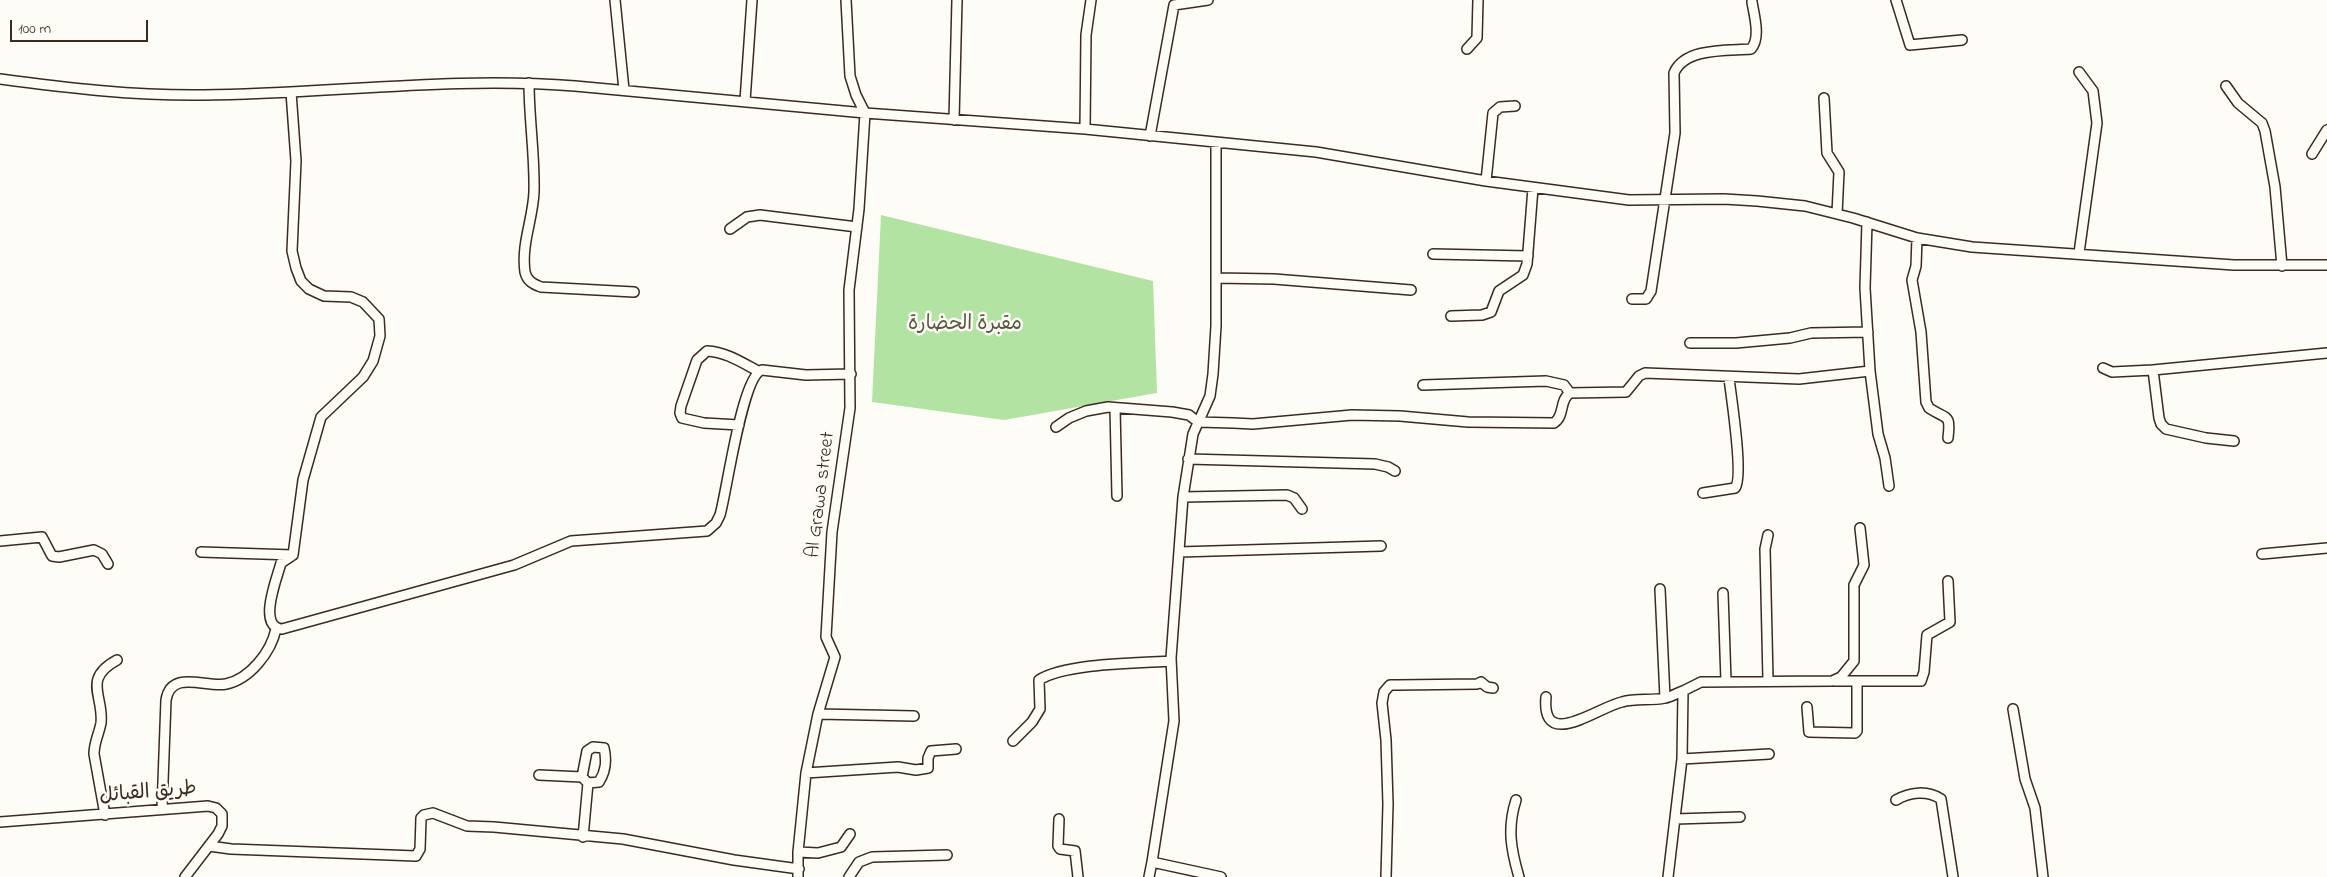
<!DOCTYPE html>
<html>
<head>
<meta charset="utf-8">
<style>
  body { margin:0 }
  #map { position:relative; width:2327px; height:877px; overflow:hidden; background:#fdfcf7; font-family:"Indie Flower",sans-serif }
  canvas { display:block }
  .scale { position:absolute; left:10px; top:20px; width:138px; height:22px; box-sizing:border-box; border:2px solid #3b2a1e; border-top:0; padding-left:6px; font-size:15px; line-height:18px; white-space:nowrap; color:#3b2a1e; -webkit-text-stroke:4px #fdfcf7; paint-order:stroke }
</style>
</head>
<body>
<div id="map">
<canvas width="2327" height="877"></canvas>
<div class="scale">100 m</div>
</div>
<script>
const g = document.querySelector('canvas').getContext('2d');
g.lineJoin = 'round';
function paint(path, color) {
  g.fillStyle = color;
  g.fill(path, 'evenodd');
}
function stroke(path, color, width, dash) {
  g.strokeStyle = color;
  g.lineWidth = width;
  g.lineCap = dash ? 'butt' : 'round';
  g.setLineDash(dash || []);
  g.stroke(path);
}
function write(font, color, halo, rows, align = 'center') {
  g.font = font + ' "Indie Flower","Playpen Sans Arabic",sans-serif';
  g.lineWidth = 5;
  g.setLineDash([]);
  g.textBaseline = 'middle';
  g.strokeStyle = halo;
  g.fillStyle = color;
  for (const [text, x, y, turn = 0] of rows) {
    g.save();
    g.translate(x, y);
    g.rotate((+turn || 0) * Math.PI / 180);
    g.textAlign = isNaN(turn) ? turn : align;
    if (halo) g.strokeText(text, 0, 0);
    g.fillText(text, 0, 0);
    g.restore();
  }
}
const green = new Path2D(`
  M881,215l272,66 4,112 -153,27 -132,-18z`);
const minor = new Path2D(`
  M615,0l9,90
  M1896,0l14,45 52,-5
  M1467,49l10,-11 1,-38
  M0,79c67,9 136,17 204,16 123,-1 247,-19 371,-9l290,27 220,16 231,23 170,29 143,19 95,-1 33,2 48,5 48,12 64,20 55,9 262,18h93
  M529,83c0,36 6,73 5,109 -1,27 -13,52 -9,80 2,9 8,12 16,15l93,5
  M2226,86l12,17 24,20 3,8 10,56 7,79
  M291,92l5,69 -4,90 4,17 5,13 8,8 15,7 27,1 12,5 16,17 1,17 -7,25 -10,16 -42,40 -18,63 -10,75 -12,8c-4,15 -24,64 1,66l232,-64 57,-24 136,-10 9,-8 4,-8c7,-24 22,-139 42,-145l44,5 45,-1
  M1824,98l3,55 12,19 -2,42
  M745,101l7,-101
  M954,120l3,-120
  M1085,129l1,-94 5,-35
  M1150,136l24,-131 34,-5
  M1216,142v184l-3,48 -3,22 -17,38 -10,63 -12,161 3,63 -22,141 69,15
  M2312,154l15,-24
  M1486,181l7,-68 7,-6 15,-1
  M730,229l17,-12 13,-2 97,12
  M1917,238l-1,28 -4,14 9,52 5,70 3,6c18,12 22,5 19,30
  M2079,253l18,-130 -4,-32 -14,-19
  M1433,254l95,2
  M1216,278l58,1 137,11
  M1632,299h14l5,-8 24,-158 -1,-60c11,-26 54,-22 77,-24 10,-11 3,-34 1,-47
  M1451,316l31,-1 9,-3 8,-21 24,-16 4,-11 6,-76
  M1690,343h46l54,-5 21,-5 57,-1
  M2103,368l9,4 41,-2 174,-17
  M2153,370l6,48 2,6 5,5 40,9 28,3
  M1870,371l8,63 7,24 4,28
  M1423,385l123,-4 18,4 6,8
  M1115,408l2,88
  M739,425l-35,-2 -22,-5 -2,-5 1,-7 16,-46 10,-9c19,1 34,11 51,20
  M1056,427l13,-9 17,-7 22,-4 64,5 17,3 9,7 35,1 20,1 99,-9 48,1 68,6 86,1c11,-7 5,-23 16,-30l56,-1 13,-16 6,-3 154,6 71,-8 -5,-83 2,-66
  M1188,459l187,5 13,3 7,4
  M1703,493l32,-5c9,-11 -4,-92 -6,-110
  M1183,497l104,-2 7,3 8,11
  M1768,535l-3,14 3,131
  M0,541l42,-4 10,19 7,1 35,-7 8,4 6,10
  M201,552l92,3
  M1179,552l202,-6
  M2262,554l65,-6
  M1660,589l5,109
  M1723,593l3,88
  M1835,681h86l3,-9 3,-37 23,-13 -2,-41
  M1546,697c-5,55 52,10 76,5 14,-4 29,-1 43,-4 6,-1 12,-5 18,-7
  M1807,707l2,25 46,1 2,-2v-50
  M2013,709l12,70 10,29 8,69
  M818,714l96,2
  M1013,741l19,-19 8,-13 -1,-29c26,-17 99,-17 132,-19
  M1682,759l87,-5
  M806,773l92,-6 18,3 12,-2v-10l3,-7 25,-2
  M539,775l43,2 6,6 -5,54
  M582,777l5,-26 6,-4 11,1c3,13 2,23 -5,34l-11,1
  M1516,800c-9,28 -5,50 3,77
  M1896,800c14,-8 31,-10 45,-1l12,78
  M162,809l4,-109c5,-31 40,-12 60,-16 24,-5 45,-32 50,-55
  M105,815l-11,-61c0,-12 5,-20 7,-31 3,-27 -19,-44 16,-63
  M1059,819l-1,27 2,3 15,2 3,26
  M1675,819l65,-2
  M0,822l208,-16 8,2 6,6v12l-4,8 -33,43
  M209,846l22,3 185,7 4,-7 1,-31 3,-3 9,-2 34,13 27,1 129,12 111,21 65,9
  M798,852l20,1 23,-6 9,-13
  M798,877v-25l8,-79 12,-59 17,-57 -9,-20 6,-105 18,-124 -1,-118 10,-81 6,-96 -9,-18 -6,-19 -4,-76
  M849,877l10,-15 13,-5 75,-2
  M1149,877l3,-15
  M1386,877l2,-73 -2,-64 -4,-37 2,-11 6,-7h8l79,-1 4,-2 6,5 6,1
  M1668,877l14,-118 1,-68 18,-9 131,-1 9,-4 13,-16v-76l10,-20 -4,-37`);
const parkNames = [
  ["مقبرة الحضارة",965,326]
];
const streetNames = [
  ["Al Grawa street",822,495,-83],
  ["طريق القبائل",148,794,-5]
];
paint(green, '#b3e3a3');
stroke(minor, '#3b2a1e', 12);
stroke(minor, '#fdfcf7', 9);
write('20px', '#59583f', '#fdfcf7', parkNames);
write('20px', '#3b2a1e', '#fdfcf7', streetNames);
</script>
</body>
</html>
